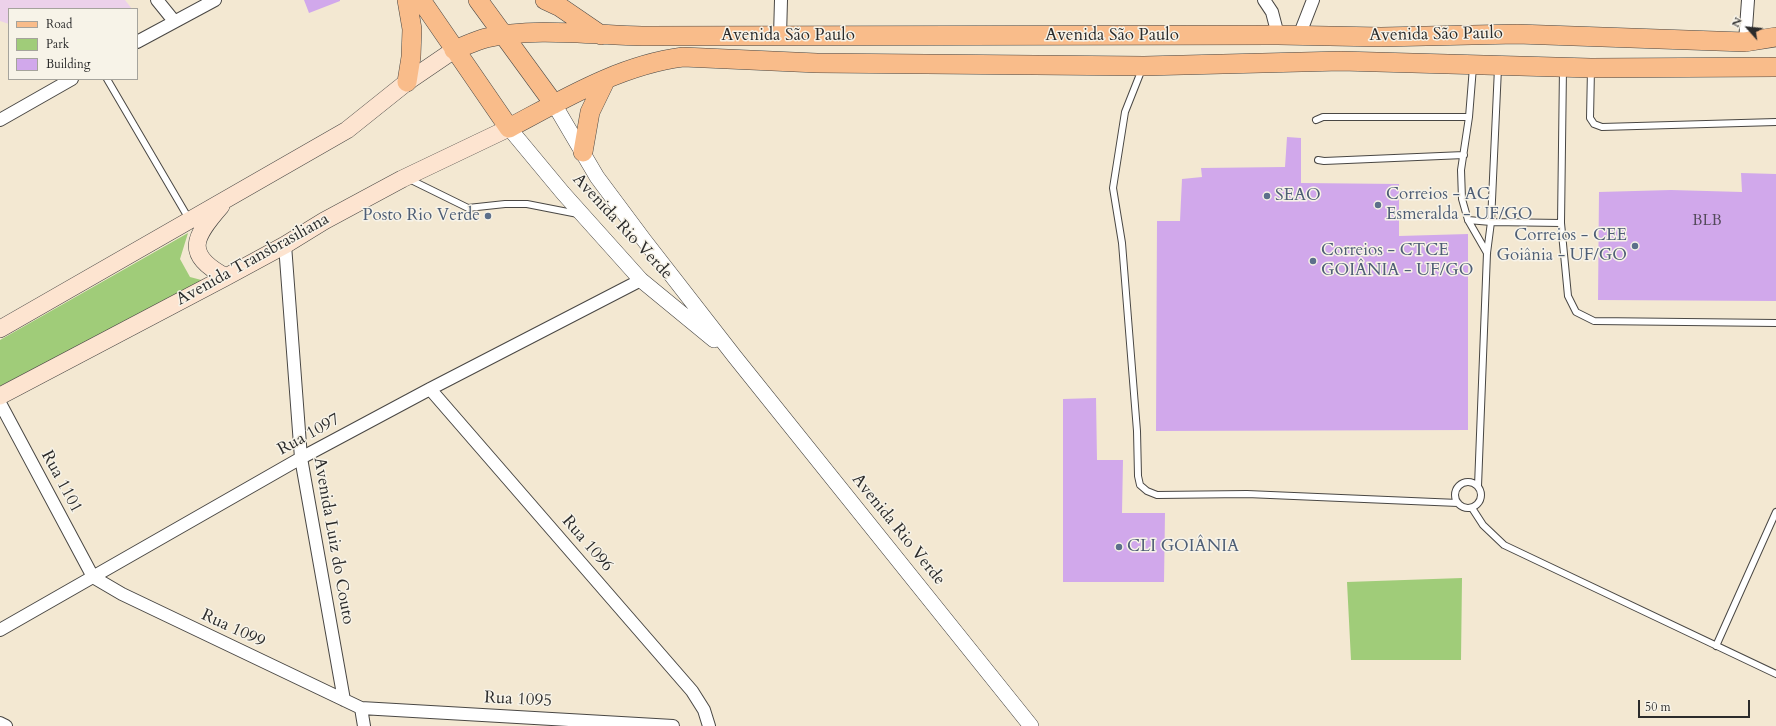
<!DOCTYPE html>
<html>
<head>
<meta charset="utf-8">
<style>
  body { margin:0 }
  #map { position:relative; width:1776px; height:726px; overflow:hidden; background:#f3e8d2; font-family:Cardo,serif }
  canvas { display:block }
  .legend { position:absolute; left:8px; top:8px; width:130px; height:72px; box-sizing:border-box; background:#f7f3e8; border:1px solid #a5a39c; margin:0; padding:5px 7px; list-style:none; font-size:12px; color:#2b2b2b }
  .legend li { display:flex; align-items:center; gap:8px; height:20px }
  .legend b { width:20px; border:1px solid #a5a39c }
  .north { position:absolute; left:1728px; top:8px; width:40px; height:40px; -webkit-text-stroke:3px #f7f3e8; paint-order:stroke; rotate:297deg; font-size:11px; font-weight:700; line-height:16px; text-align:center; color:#2b2b2b }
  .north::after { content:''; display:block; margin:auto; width:14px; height:18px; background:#2b2b2b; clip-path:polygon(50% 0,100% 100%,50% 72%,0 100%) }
  .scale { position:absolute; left:1638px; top:700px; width:112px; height:18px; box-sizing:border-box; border:2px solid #2b2b2b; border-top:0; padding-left:5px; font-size:12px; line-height:14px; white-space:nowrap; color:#2b2b2b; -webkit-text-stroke:3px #f7f3e8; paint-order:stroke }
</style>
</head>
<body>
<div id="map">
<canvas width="1776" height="726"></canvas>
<ul class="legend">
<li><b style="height:5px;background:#f9bc8a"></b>Road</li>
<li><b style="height:11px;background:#a0cc79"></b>Park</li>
<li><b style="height:11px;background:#d1a8eb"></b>Building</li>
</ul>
<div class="north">N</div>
<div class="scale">50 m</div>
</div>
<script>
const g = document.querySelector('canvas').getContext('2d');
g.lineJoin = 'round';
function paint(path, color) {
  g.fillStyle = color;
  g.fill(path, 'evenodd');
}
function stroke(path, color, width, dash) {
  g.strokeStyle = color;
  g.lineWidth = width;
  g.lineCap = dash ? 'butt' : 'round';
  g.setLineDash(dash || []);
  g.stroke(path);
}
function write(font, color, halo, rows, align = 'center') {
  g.font = font + ' Cardo,serif';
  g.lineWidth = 3;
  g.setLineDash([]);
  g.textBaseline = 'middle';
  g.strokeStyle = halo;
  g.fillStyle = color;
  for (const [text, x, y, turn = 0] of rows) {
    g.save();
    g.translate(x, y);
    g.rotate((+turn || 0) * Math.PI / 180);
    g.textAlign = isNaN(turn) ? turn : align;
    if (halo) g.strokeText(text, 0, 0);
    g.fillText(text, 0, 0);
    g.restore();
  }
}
const built = new Path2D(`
  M0,0h125l7,9h-123v15l-9,-3z`);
const green = new Path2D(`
  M188,233l-8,26 10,18 15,4 -205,105v-46z
  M1462,578l-1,82h-110l-4,-78z`);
const building = new Path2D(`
  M304,0h36v1l-31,12z
  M1287,137l14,1v45l98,1v52l69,-2v196l-312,1 1,-210h23l2,-42 20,-2 -1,-9 84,-1z
  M1741,173l35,1v127l-178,-1 1,-108 72,-2 71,2z
  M1096,398l1,62h26l-1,53h43l-1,69h-101v-183z`);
const service = new Path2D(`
  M1473,67l-4,50 -8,53 1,29 6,21 19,33
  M1563,68l-2,155 7,73 8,16 18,9 182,2
  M1142,69l-17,43 -12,76 9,55 15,188 1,45 2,9 7,6 10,4 90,-1 211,9
  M1591,69l-1,49 4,6 8,3 174,-5
  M107,79l82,140
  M1316,120l7,-3h146
  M1318,160l6,1 140,-6
  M409,179l59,29 37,-4h22l51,10
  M1468,220l23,2 70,1
  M1455 495a13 13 0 1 1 26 0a13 13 0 1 1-26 0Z
  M1478,486l9,-233 4,-31 7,-154
  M1472,508l11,17 21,20 272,129
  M1716,646l60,-134`);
const minor = new Path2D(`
  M157,0l17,21
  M1264,0l8,12 6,23
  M780,36l1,-36
  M1299,36l14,-36
  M137,42l78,-42
  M1745,42l3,-42
  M0,120l72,-41
  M285,245l16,213 43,242
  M430,389l262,302 12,19 5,16
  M0,403l93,174 29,17 239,114 312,18
  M0,630l301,-172 129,-69 211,-109
  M361,708l3,18
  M0,723l6,3`);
const tertiary = new Path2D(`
  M554,104l43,73 47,63 91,117 296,369
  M509,128l54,65 78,87 73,60`);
const secondary = new Path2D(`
  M221,206c-27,31 -38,48 5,71
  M0,329l347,-199 60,-48 47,-32
  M0,396l226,-119 59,-32 39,-24 78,-42 107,-51`);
const primary = new Path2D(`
  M407,0l5,29 -1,28 -4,25
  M421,0l88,128c55,-29 111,-63 174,-71l134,6 327,3 197,-5 250,7 185,-1
  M478,0l76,104
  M545,0l15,7 41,28
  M454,50c11,-4 21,-9 32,-12 45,-11 109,-3 156,-2l636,-1 103,2 136,-3 228,8 31,-5
  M583,152l7,-40 16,-33`);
const markers = [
  [1267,196,4,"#5c6f8a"],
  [1378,205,4,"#5c6f8a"],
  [488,216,4,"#5c6f8a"],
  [1635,246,4,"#5c6f8a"],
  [1313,261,4,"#5c6f8a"],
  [1119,547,4,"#5c6f8a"]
];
const numberNames = [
  ["BLB",1707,222]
];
const streetNames = [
  ["Avenida São Paulo",1436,35,-1],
  ["Avenida São Paulo",788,36],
  ["Avenida São Paulo",1112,36],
  ["Avenida Rio Verde",622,227,47],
  ["Avenida Transbrasiliana",253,260,-29],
  ["Rua 1097",309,435,-29],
  ["Rua 1101",61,482,62],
  ["Avenida Rio Verde",898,530,51],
  ["Avenida Luiz do Couto",333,541,80],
  ["Rua 1096",587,544,49],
  ["Rua 1099",233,629,25],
  ["Rua 1095",518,700,3]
];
const serviceNames = [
  ["Correios - AC",1386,195],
  ["Esmeralda - UF/GO",1386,215],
  ["SEAO",1275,196],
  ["Posto Rio Verde",480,216,"right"],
  ["Correios - CEE",1627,236,"right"],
  ["Goiânia - UF/GO",1627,256,"right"],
  ["Correios - CTCE",1321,251],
  ["GOIÂNIA - UF/GO",1321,271],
  ["CLI GOIÂNIA",1127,547]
];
paint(built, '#ecd1ea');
paint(green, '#a0cc79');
paint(building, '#d1a8eb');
stroke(service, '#494744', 8);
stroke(minor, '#494744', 14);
stroke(tertiary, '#494744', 16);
stroke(secondary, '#494744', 18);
stroke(primary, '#494744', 20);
stroke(service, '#fff', 6);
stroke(minor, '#fff', 12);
stroke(tertiary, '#fff', 15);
stroke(secondary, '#fde4d0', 17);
stroke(primary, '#f9bc8a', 19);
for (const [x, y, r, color] of markers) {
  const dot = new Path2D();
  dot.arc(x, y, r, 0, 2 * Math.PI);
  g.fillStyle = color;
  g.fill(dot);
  stroke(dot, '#f7f3e8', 1.5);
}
write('15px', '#544a5b', null, numberNames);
write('17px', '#2b2b2b', '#f7f3e8', streetNames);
write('17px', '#4e5e75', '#f7f3e8', serviceNames, 'left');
</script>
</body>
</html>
